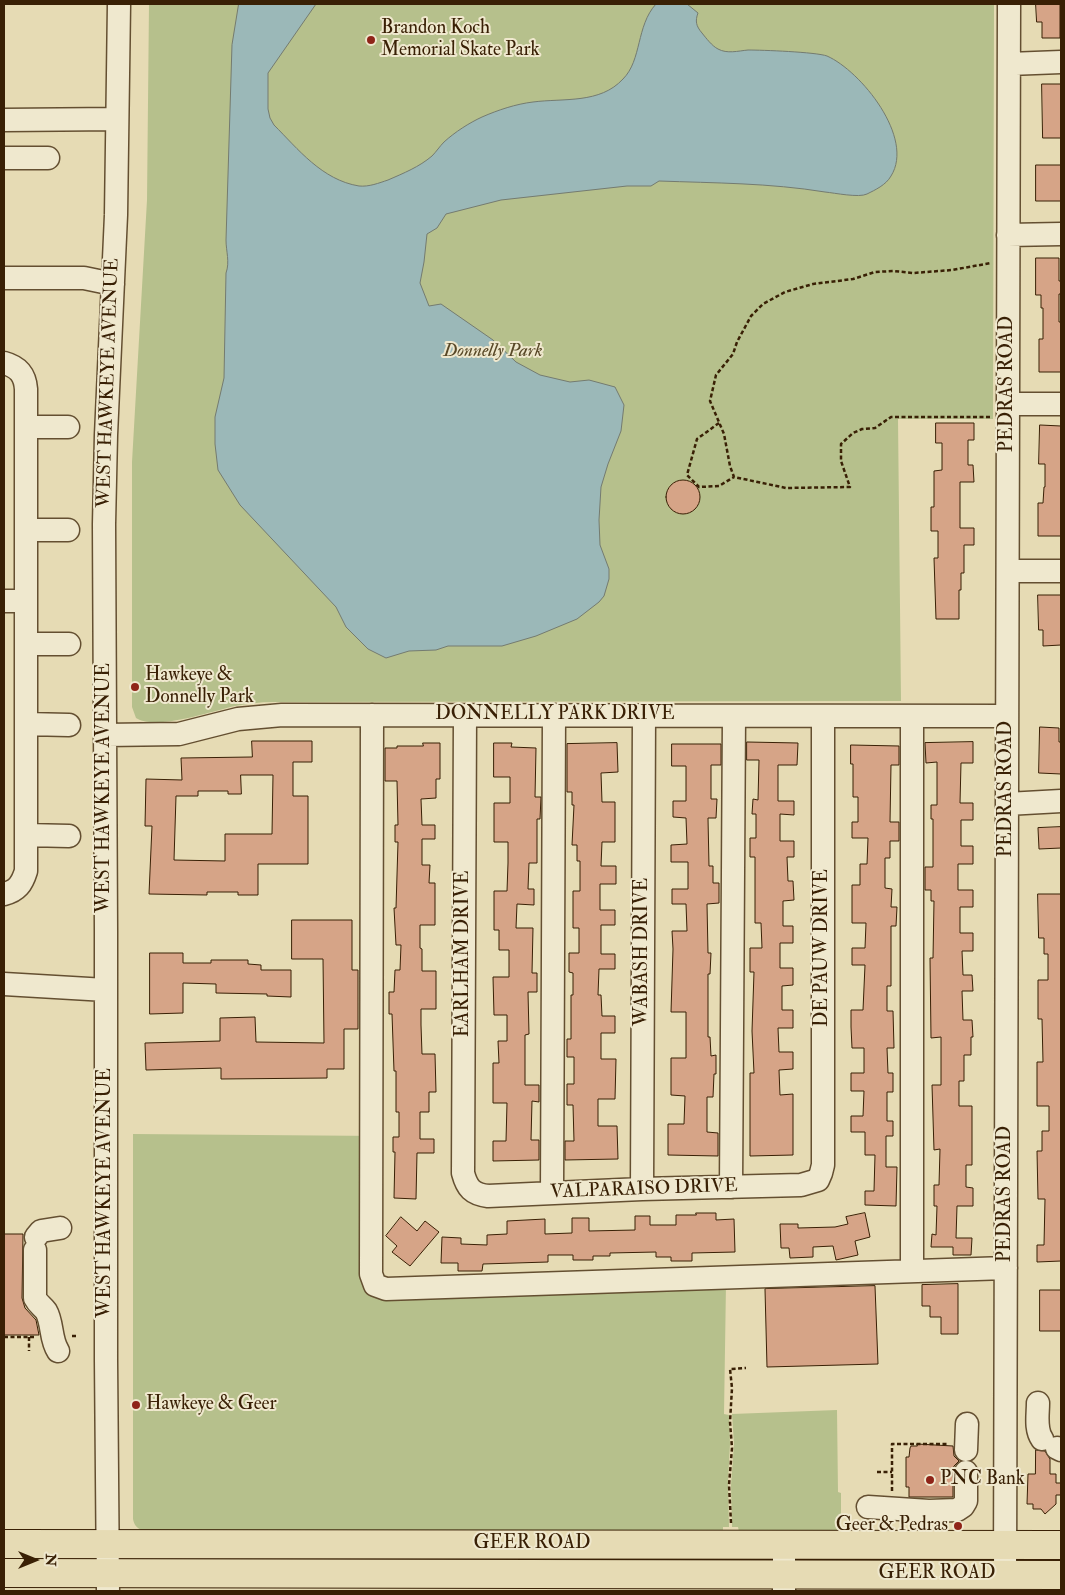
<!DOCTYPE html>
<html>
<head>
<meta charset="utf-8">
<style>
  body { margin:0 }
  #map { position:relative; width:1065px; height:1595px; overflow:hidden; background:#e6dbb4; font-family:"IM FELL Double Pica",serif }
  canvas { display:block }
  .frame { position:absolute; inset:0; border:5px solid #392005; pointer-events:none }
  .north { position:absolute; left:10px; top:1535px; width:50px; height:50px; -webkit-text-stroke:4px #efe8ce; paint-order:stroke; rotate:90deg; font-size:14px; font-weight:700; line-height:20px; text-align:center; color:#392005 }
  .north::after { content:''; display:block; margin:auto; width:18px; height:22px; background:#392005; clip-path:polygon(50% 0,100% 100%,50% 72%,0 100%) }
</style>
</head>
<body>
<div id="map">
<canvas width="1065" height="1595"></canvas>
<div class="frame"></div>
<div class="north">N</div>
</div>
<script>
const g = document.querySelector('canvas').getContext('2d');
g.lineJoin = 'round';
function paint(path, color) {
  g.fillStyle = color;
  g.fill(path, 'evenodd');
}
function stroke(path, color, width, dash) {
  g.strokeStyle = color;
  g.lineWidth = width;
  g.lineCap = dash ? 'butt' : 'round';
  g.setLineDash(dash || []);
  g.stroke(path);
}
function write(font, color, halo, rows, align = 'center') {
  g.font = font + ' "IM FELL Double Pica",serif';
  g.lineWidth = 4;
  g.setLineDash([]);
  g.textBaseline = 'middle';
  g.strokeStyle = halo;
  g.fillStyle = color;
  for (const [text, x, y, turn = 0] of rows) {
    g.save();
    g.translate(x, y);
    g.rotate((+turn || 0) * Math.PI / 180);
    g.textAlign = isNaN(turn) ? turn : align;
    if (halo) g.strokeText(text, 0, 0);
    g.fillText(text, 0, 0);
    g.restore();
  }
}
const green = new Path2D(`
  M149,4h845l-1,415h-95l3,282 -628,1c-13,0 -26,2 -38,4 -23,5 -79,25 -99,12l-4,-11v-245l15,-262z
  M133,1134l248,2v137l7,7 338,4 -2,130 5,1 1,29 -2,37 1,46h-6v5l-580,-1c-6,-3 -9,-6 -10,-12z
  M837,1410l1,82 3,1v39h-102l-1,-5h-6l-1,-42 3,-41 -2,-30z`);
const water = new Path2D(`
  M239,4h77l-48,69v36l2,9 4,7c24,24 48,55 85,61 10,1 20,-3 29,-6 16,-7 31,-13 44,-24 4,-4 8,-10 12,-14 11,-10 25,-19 38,-25 16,-7 34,-13 51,-15 31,-4 67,2 90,-23 19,-19 13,-53 33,-75h31l11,9c-3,8 -2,13 4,20 4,5 10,13 16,16 9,5 20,2 30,1 14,0 68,2 79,6 34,15 88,82 64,120 -5,9 -16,14 -24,18 -8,4 -32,-1 -42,-2 -55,-9 -111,-9 -166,-11l-8,5h-24l-126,14 -55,14 -9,14 -10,6 -3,28 -4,21 9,23 12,-2 52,36 23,22 24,13 30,7 19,-2 26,7 9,18 -3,26 -13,33 -7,23 -2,33 1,25 9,24v10l-5,17 -5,6 -22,17 -41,17 -34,10h-54l-12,4 -27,1 -23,7 -18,-9 -22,-22 -10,-20 -96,-102 -22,-35 -3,-26v-27l9,-39 2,-105c4,-11 0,-22 0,-33l6,-195z`);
const building = new Path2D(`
  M1036,4h24v34h-18v-16h-5z
  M1042,84h19v54h-18z
  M1036,165h25v36h-25z
  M1036,258h23v23h2v13h-2v28h2v50h-22v-33h4v-31h-2v-13h-5z
  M936,423h38v17h-6v25h5l1,17h-14v46h14v17h-10v28h-3v17h-2v29h-23l-2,-61h4v-27h-7v-24h3v-36l8,-1v-27h-6z
  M1040,425l21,1v110h-23v-33h5l1,-16h1v-23h-6z
  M666 497a17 17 0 1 1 34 0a17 17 0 1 1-34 0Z
  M1038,595h23v50l-18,1v-16h-4z
  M1040,727l19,1v14h2v32l-22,-1z
  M252,741h60v21h-19v34h15v68h-50v31h-20v-3h-31v3l-58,-1 3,-68h-7l1,-47 36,1 -1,-22 71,-1zM241,775h32l-1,59h-47v27l-51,-1 2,-64h22v-5h30v3h13z
  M747,742l51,1 -1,22h-19v36h16v14l-14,-1v27h14v16h-7l1,24h5l1,19 -11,1v25h10v17h-13v25h13v17l-11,1v24h11v18h-15l1,24h14v17l-14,1 1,25 13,-1v61l-43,1v-83h4l-2,-42 2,-59h-4v-24h12l-1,-25h-6v-66h-5v-19h6v-24h-4l1,-15 5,1 1,-40h-12z
  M973,742v21h-12l-1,40h13v17h-12v26h12v18h-15v26h15v17h-13v26h13v18h-11l1,24h9l1,16h-11l1,29h9l1,17h-2v18h-7v26h-5v25h13v59h-6v22l7,1v18h-16l-1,32h16l-1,17h-18v-8h-22l1,-13 4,1 1,-29h-3v-21h5l1,-36 -6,1 -2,-65h9v-48l-10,1 -1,-80h3l1,-57h-3v-11h-6v-23h8v-48h-2v-14h6v-43l-11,1 -1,-20z
  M423,743h17v36h-4v19l-15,1 1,26h13v14h-13v26h8l-1,18h6v42h-15v23l2,1v22h14v38h-15v16l1,29h13l1,38h-7v20h-9v27h14v14h-17l-1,46 -22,-1 1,-46h-2v-15h6v-25h-3v-41h-2l-2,-57h-3v-22h5l1,-22h5l1,-25h-5l-2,-37h2l2,-66h-3v-17h3l-1,-44h-12v-33h12v-2h26z
  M494,743h18l-1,4 25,1 -1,49h6l-1,22h-3v44h-8l-1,26h6v16l-17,-1 -1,24h17l-1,45h5v19h-9l1,42 -4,1v50h14v17l-7,-1 -1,39h8v20l-46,1v-20h13l1,-38h-14v-40h6l-1,-22h9v-26h-13l-1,-38h16v-27h-10v-20h-5v-39h13l1,-28v-21h-14v-39h16v-26h-16z
  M617,743l1,29 -17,1 1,29h13v40h-13l-1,24h15v18h-16v26h15v15h-14v29h14v15h-16l-1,26h3l1,21h13v17h-14v26h15l-1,40h-17v27h19l1,33 -53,1v-19h9l-1,-36h-6v-21h7v-27h-7v-18h4v-44h2v-22l-4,-1v-19h10v-25h-6v-37h7v-30h-3v-16h-5l2,-40h-2v-13h-5v-48z
  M672,744h49v21h-10v34h6l-1,19h-8l1,48h4v17h6v20l-12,1 1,49h3l-1,21h-2v63h2l1,19 5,-1v19h-2l-1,23h-6v35l11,1v23l-50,-1v-31h16l1,-28 -14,-1v-37h15v-46h-15l2,-63 -1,-18h15l-1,-27h-14v-15h16v-27h-17v-17l16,-1 -1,-26 -13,-1v-16h13v-35h-14z
  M851,745l48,1v19h-8l-1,57h9v19h-9v17h-5v30l7,1 -1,18h6l-1,19h-5v60h-4v25h6l1,37h-7l1,25h5v19h-6v29h6v15h-7v31h11l-1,39 -31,-1v-14h9l1,-36h-10v-23h-14v-16h12l1,-25h-13v-18h13v-25h-12l-1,-21v-17h12l2,-45h-13v-17h13l1,-25h-14v-38h8v-21h7l1,-26h-16v-16h6v-25h-5v-33h-2z
  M1061,827v21l-22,1 -1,-21z
  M1038,894h23v367l-24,1v-17h7l1,-46h-7l-1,-48h5v-20h7v-25h-12v-44h6l-1,-43h-4v-39h10v-26h-4v-16h-5z
  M292,920h60v50h6v59h-14v40h-17v9l-106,1v-11l-75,2 -1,-27 75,-2v-23l35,-1 1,25 68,1 -1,-84h-31z
  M150,953h33v10h28v-3h37v4l13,1v5h30v27l-24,-1v-2l-51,-1v-9l-33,-1v30l-33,1z
  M696,1213h20v7l18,-1 1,33 -43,1v8h-21v-4h-15v-5l-46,1v3h-17v4h-20v-5h-25v7l-65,2 -1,7h-24v-8h-17l1,-26 19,1v6l26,1v-10l20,-1v-13l38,-2v15l27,-1v-15h17v13l46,-1v-14h15v9h26v-10h20z
  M865,1213l5,24 -15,4 3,14 -22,5 -3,-14 -20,1v10l-23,1 -1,-10h-8l-1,-24h18v4l37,-1 13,-3 -2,-7z
  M401,1217l16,14 8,-10 14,11 -29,34 -18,-14 5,-6 -11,-10z
  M4,1234h19l-1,64 3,10 11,12 3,15h-35z
  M958,1284v50h-17v-17h-11v-11h-8v-21z
  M875,1286l3,78 -111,3 -2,-78z
  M1040,1290h21v41h-21z
  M917,1444l36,2 1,10 5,5 -5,5 -1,6v25h-44v-10h-3v-30h3l1,-9 1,-2h6z
  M1036,1450l9,1 5,8v15h6v9h5v12h-5v9l-11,10 -4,-5h-8v-5h-6l1,-30h7z`);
const path = new Path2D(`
  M990,417h-99l-16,11 -13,1 -9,4 -12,11v17l9,26 -64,1 -52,-11 -4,-11 -6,-32 -14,-33 6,-26 17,-21 4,-12 14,-26 12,-12 22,-12 28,-8 40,-5 22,-7 18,-1 20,2 39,-3 39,-7
  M719,423l-22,16 -10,36 12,12 20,-1 15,-9
  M72,1336h6
  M4,1337h30
  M29,1337v14
  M877,1472h15
  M892,1491v-47h57
  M731,1523l-2,-38 3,-37 -2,-26 2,-34 -2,-19 16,-1`);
const minor = new Path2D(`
  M1009,64l52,-2
  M4,120l113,-1
  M4,158h44
  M1008,235l53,-1
  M4,278h80l29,6
  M4,363c15,4 21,12 22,26v482c-4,13 -9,20 -22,23
  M1008,404h53
  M26,427h42
  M26,530h42
  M1008,571h53
  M4,601h22
  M26,644h43
  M372,715l-1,559 4,11 11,4 620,-21
  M465,716l-2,457c4,15 9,21 25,23l154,-7 159,-4 17,-5 3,-7 2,-8v-449
  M912,716v555
  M26,724l43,1
  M105,735l74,-1 59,-15 44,-4 725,1
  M1007,804l54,-3
  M26,835l43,1
  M4,984l102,6
  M731,1187l3,-471
  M642,1189l2,-474
  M552,1192l2,-477
  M36,1237l5,-6 19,-3
  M35,1250v48c3,6 7,8 11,13 7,12 4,28 12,40
  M1038,1403c0,12 -3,26 4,36
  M1057,1448l4,2
  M966,1450l1,-26
  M868,1507l61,4 28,-1 6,-4 3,-5v-29
  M1005,1574l4,-1570
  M108,1591l-2,-231v-429l-2,-407 2,-89 10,-220 3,-211
  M784,1591v-47`);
const major = new Path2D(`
  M4,1544l1057,1
  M4,1573l1057,2`);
const markers = [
  [371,40,5,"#8f2418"],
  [135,687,5,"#8f2418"],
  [136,1405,5,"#8f2418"],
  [930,1480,5,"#8f2418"],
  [958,1526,5,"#8f2418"]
];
const poiNames = [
  ["Brandon Koch",381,29],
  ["Memorial Skate Park",381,51],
  ["Hawkeye &",145,676],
  ["Donnelly Park",145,698],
  ["Hawkeye & Geer",146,1405],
  ["PNC Bank",940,1480],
  ["Geer & Pedras",948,1526,"right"]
];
const parkNames = [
  ["Donnelly Park",493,352]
];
const streetNames = [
  ["WEST HAWKEYE AVENUE",109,383,-88],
  ["PEDRAS ROAD",1008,384,-90],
  ["DONNELLY PARK DRIVE",555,715],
  ["WEST HAWKEYE AVENUE",105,788,-90],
  ["PEDRAS ROAD",1007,789,-90],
  ["DE PAUW DRIVE",823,948,-90],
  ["WABASH DRIVE",643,952,-90],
  ["EARLHAM DRIVE",464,954,-90],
  ["VALPARAISO DRIVE",644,1190,-2],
  ["WEST HAWKEYE AVENUE",106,1193,-90],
  ["PEDRAS ROAD",1006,1194,-90],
  ["GEER ROAD",532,1544],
  ["GEER ROAD",937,1574]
];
paint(green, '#b6c08c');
paint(water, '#9bb8b8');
stroke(water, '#747b70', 1);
paint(building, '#d6a487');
stroke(building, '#392005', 1);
stroke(minor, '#644f31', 25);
stroke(major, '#392005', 30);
stroke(path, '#392005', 2.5, [4, 2.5]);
stroke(minor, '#efe8ce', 22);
stroke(major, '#e6dbb4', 28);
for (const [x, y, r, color] of markers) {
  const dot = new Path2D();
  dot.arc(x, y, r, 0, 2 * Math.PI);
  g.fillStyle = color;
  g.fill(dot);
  stroke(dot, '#efe8ce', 2);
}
write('19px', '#392005', '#efe8ce', poiNames, 'left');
write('italic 19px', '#584827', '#efe8ce', parkNames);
write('19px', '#392005', '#efe8ce', streetNames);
</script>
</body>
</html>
